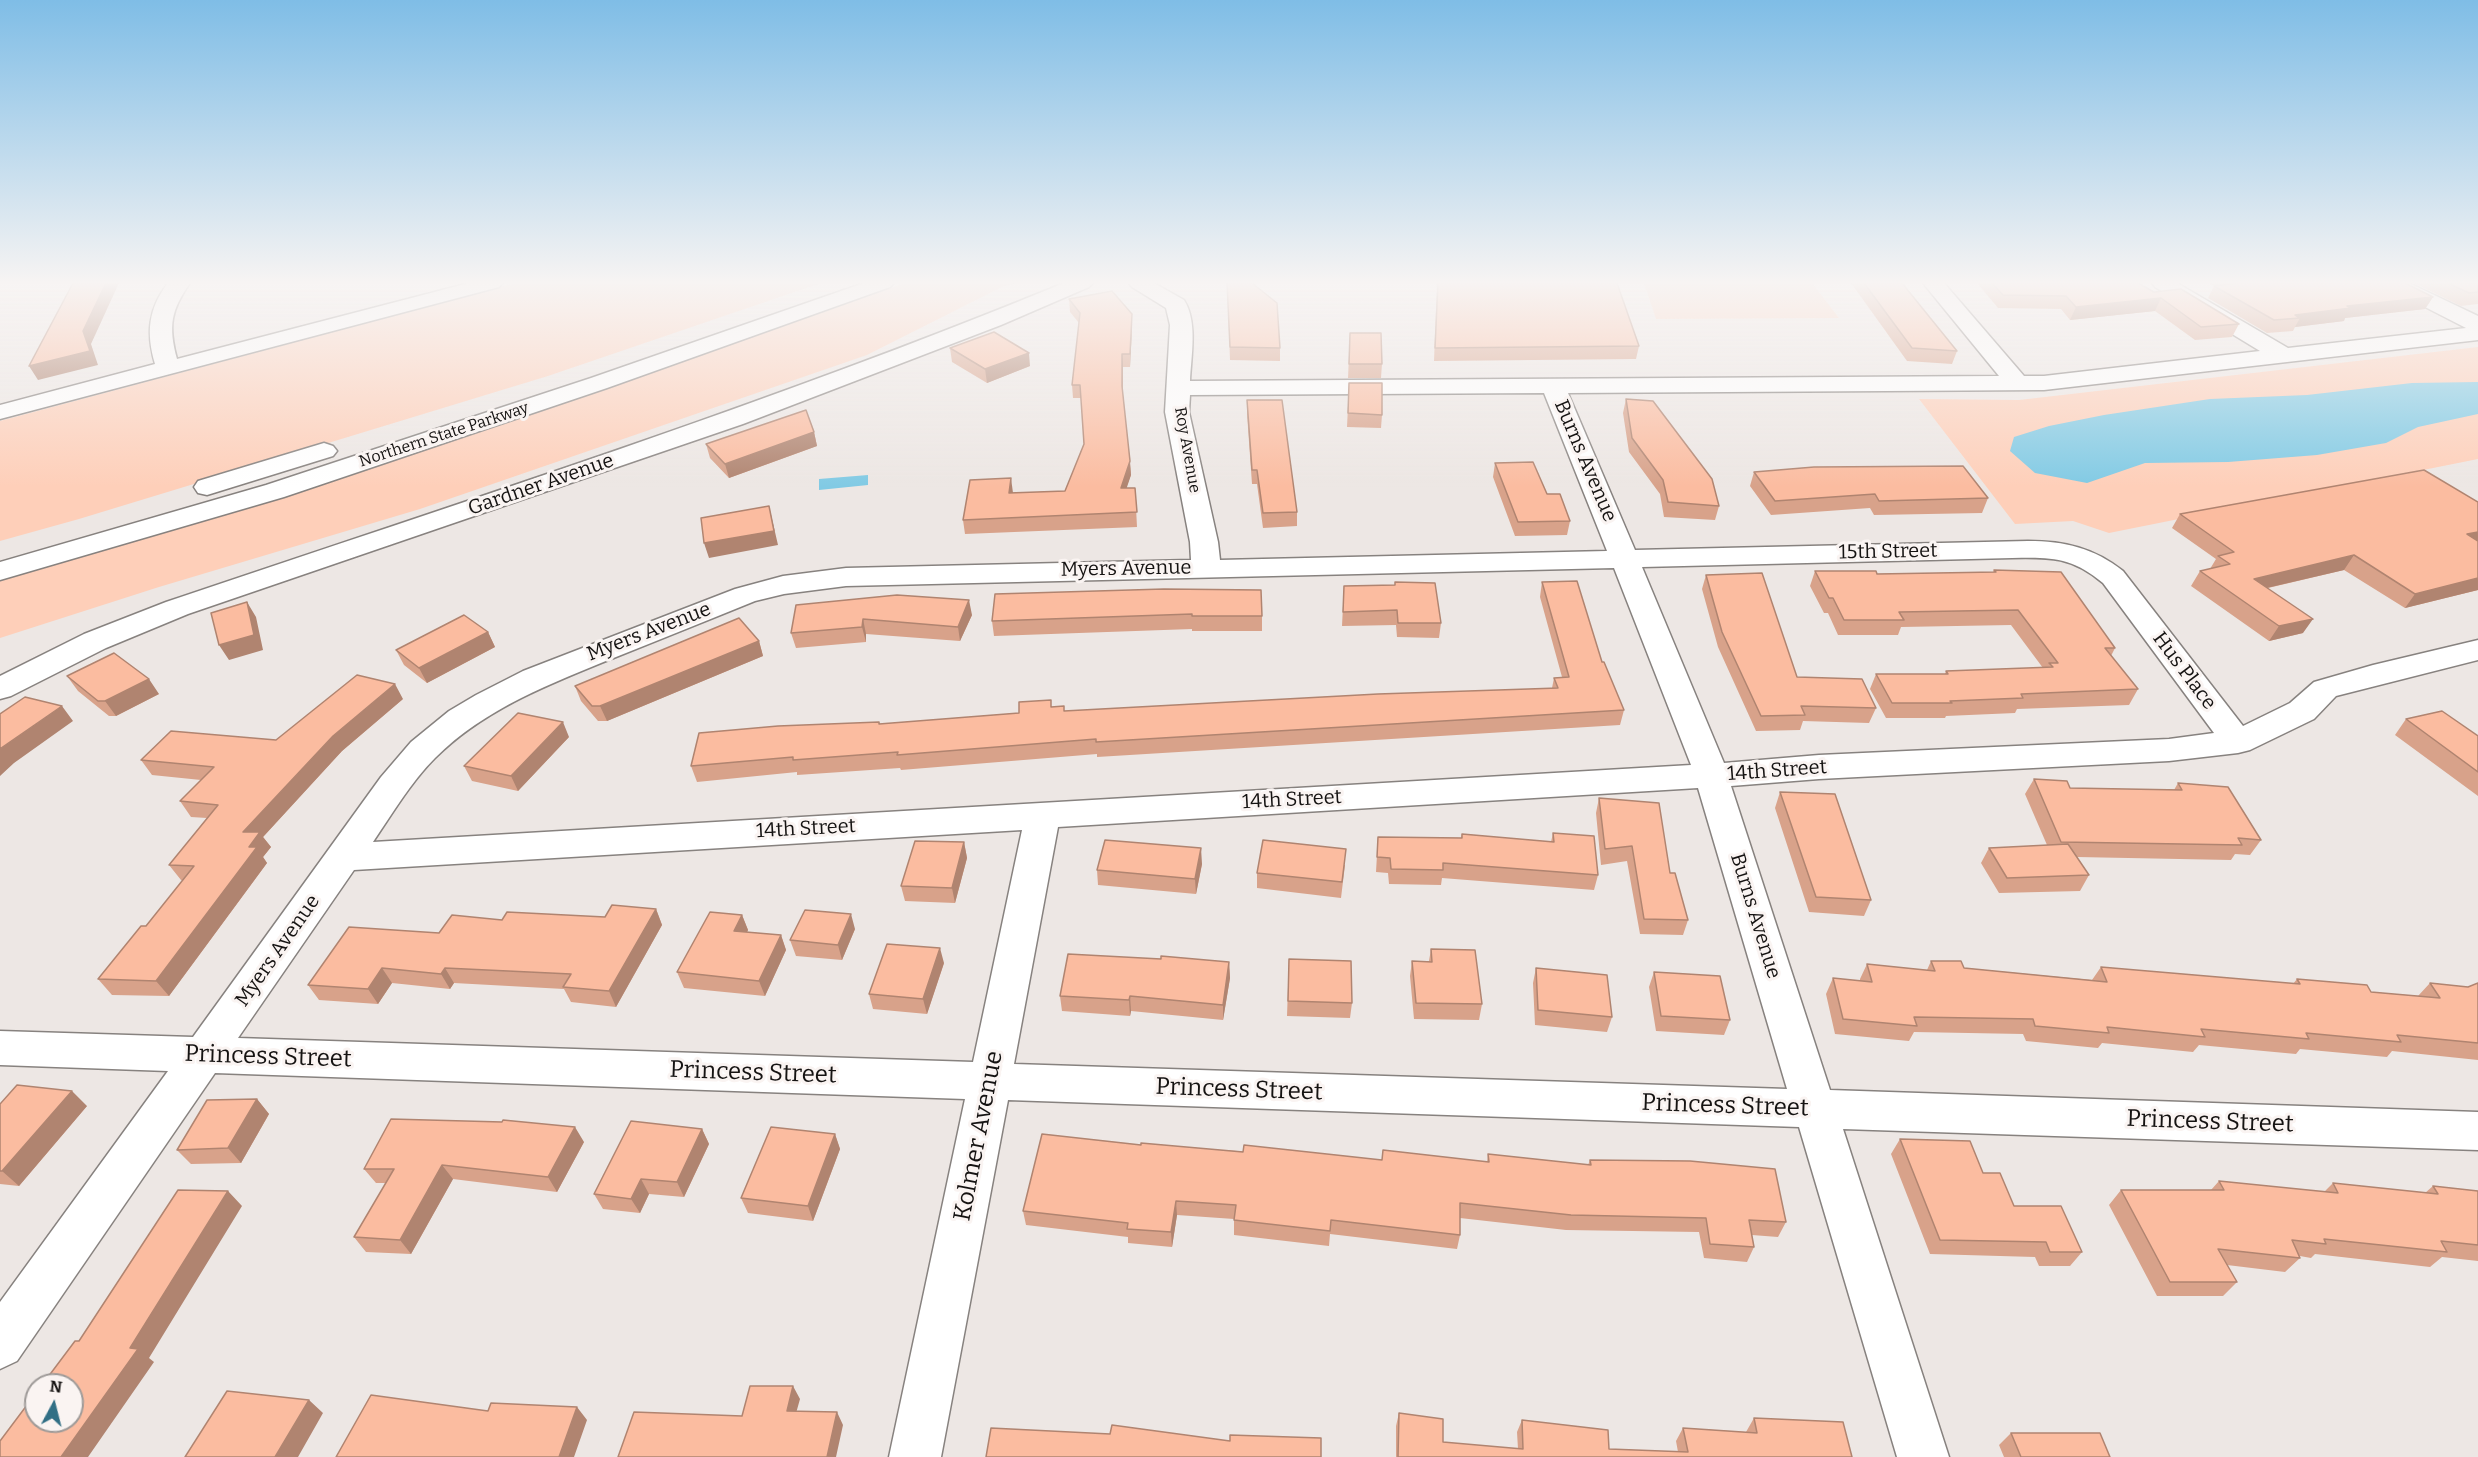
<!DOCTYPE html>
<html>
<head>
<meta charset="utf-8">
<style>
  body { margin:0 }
  #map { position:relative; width:2478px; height:1457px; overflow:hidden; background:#ede7e4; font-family:Bitter,serif }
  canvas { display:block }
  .north { position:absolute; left:24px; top:1373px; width:60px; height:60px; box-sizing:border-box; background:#faf4f2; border:2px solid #9e9a98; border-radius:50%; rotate:7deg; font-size:16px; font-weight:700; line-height:24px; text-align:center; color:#151312 }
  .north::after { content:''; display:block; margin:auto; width:21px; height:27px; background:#316f85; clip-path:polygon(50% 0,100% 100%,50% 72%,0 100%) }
</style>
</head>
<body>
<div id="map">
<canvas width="2478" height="1457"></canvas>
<div class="north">N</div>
</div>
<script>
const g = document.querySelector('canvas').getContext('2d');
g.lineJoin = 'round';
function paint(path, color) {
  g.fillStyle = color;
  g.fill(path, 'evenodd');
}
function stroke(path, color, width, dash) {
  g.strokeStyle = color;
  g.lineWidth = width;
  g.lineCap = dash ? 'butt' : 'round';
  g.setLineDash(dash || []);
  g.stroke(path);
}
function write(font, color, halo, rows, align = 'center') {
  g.font = font + ' Bitter,serif';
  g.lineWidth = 6;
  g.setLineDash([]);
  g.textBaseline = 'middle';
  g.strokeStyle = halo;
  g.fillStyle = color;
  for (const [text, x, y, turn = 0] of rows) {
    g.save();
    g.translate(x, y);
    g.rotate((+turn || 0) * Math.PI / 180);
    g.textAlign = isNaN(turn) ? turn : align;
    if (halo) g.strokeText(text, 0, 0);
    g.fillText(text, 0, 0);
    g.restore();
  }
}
const green = new Path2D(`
  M515,283h306l-273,93 -469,143 -79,22v-120z
  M905,283h111l-12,3 -137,69 -447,154 -261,78 -159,51v-59c306,-87 606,-189 905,-296z
  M1644,283h168l27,35 -183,1z
  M2478,347v112l-369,74 -36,-12 -58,3 -96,-125 100,1z`);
const water = new Path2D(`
  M2478,382v32l-60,13 -32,16 -69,12 -89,7 -83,1 -58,20 -52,-10 -25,-22 4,-14 35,-11 55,-11 106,-16 97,-4 105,-12z
  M868,475v10l-49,5v-11z`);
const minor = new Path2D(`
  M168,283h22c-19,27 -22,43 -13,76l292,-76h34l-4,4 -499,132v-14l155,-41c-9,-31 -7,-55 13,-81z
  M1064,283h29l-4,4 -88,38 -258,99 -555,190 -82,34 -95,48 -11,3v-23l84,-42 82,-32c302,-102 604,-198 898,-319z
  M1129,283h25l30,17c14,22 7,56 6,81l809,-5 -76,-93h21l80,93h20l216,-25 -105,-64 -3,-4h25l111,65 178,-20 -80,-41 -3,-4h26l69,33v24l-434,50 -476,3 67,157 393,-9c37,0 66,7 95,30l120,155 47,-23 24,-21 59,-17 105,-25v20l-142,36 -22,23 -64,31 -12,3 -69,8 -350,18 -88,7 99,304 648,22v38l-635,-21 106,328h-52l-98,-330 -791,-27 -67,357h-52l76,-358 -750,-26 -198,288 -17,8v-67l168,-231 -168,-6v-34l193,6 188,-260 30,-35 38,-31 27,-16 47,-24 212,-82 48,-13 63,-8 345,-8 -1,-18 -25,-130 5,-87 -4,-17 -34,-21zM1544,393l63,158 -387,9 -2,-18 -29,-130 1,-17zM2012,558c39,-1 60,-1 91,25l111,150 -45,6 -350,16 -95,8 -82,-196zM1614,568l77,197 -1318,77c19,-28 38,-60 62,-84 50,-50 117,-75 181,-101 47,-19 93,-37 139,-56l29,-7 62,-8zM1698,788l89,301 -773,-25 44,-237zM1022,830l-49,232 -735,-24 116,-168z`);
const highway = new Path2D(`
  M864,283h30l-4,4 -283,101 -323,109 -284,83v-18l266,-77 325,-107z
  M324,443l9,3 4,5 -4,5 -126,39 -9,-2 -4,-6 4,-6z`);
const wall = new Path2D(`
  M1227,283h25l28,65v13l-50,-1z
  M1437,283h180l22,63 -3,13 -202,2z
  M1851,283h51l55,68 -5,13 -45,-3z
  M1977,283h161l16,9 85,32 -7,13 -37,3 -40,-29 -85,9 -9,-11 -63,-1z
  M2209,283h196l28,14 -8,12 -80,9 -1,3 -49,6 -2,4 -26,2 -59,-35 6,-12z
  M2414,283h64v21l-17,2z
  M1069,299l63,15v13l-2,40h-7v27l8,81 -5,13h9l2,39 -172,7 -2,-14 50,-27 52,-2 19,-47 -3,-46h-8l-1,-13 7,-62 -9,-11z
  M1350,333l32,31 -1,14h-33z
  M950,348l80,18 -43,17 -35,-21z
  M1349,383l33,32 -1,13 -34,-1z
  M1626,399l93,107 -4,14 -51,-3 -4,-23 -31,-42 -6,-39z
  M1247,400l50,112v14l-34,2 -6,-44h-5l-5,-70z
  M814,432l3,14 -88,32 -19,-20 -4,-14z
  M1495,463l52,31 23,27 -3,14 -52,1 -22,-59z
  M1754,472l234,26 -6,15 -108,2 -4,-7 -99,7 -21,-29z
  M2478,502v88l-73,18 -61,-38 -76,18 35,45 -34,8 -78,-55 9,-15 10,-2 6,-10 -44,-31 8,-14z
  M1994,570l121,78 -4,8 27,33 -9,16 -112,4 -2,4 -69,3 -1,2h-59l-16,-29 6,-15h69l1,-3 97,-3 -32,-43 -110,2 -3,8h-60l-10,-22h-4l-14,-27 5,-15 62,3 116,-2z
  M1706,575l91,102 79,31 -7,15 -66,-2 -3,9 -44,1 -38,-84 -16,-58z
  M1542,582l60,80 22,48 -4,15 -523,32v-3l-196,16 -1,-2 -103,7v-3l-100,10 -6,-16 188,-44 1,2 139,-11 33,-6 12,-1v5l488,-23 2,-10 8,-1 -22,-80z
  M1394,585l47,38 -2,15 -42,-1 -1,-12 -54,1 2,-40z
  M995,594l267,22v15h-70v-2l-198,7 -2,-15z
  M796,605l176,10 -12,26 -94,-7v8l-70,6 -5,-15z
  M488,632l7,15 -68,36 -23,-18 -8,-15z
  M759,641l4,15 -156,65h-9l-17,-20 -6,-15z
  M67,676l92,18 -43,22h-7l-31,-25z
  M403,699l-61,52 -79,86 8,10 -8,10 4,6 -98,133 -57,-1 -14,-16 48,-53 37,-45 -2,-1 -12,-15 38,-47 -16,-1 -11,-16 21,-21 -49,-5 -11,-15 135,-20z
  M2406,719l72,17v60l-83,-61z
  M569,737l-51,54 -46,-10 -8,-15z
  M2034,779l36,9 104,2 4,-7 83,57 -11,15 -15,-1 -4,6 -154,-3 12,18 -9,16 -81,2 -18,-30 8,-15 58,-3 -22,-51z
  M1780,792l91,108 -7,16 -55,-4 -34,-104z
  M1599,798l71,75 18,47 -5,15 -43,-1 -13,-73 -26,4 -5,-52z
  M1553,833l45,42 -4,15 -152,-12 -1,7 -52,-1 -1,-11 -12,-1 2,-35 83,1 1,-4 89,8z
  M964,842l3,16 -12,45 -50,-2 -4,-15z
  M1202,864l-6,30 -98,-9 -1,-15z
  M1345,865l-4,33 -84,-10v-15z
  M656,909l6,16 -46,82 -45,-5 -7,-13 -110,-6 -4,6 -58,-6 -14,21 -59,-4 -11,-15 131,-52 63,-13 103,-3z
  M742,915l6,15 -1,2 34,3 5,15 -21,46 -81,-8 -7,-16z
  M855,929l-13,31 -46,-4 -6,-16z
  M1431,949l51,55 -3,16 -65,-1 -4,-43 2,-15h17z
  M1289,959l63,44 -2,15 -63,-2z
  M1931,961l33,7 128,12 9,-13 192,17 4,-5 74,13 47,4 12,-13 38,4 10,-4v77l-86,-9 -5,6 -87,-8 -4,5 -97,-9 -6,7 -91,-9 -4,5 -72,-7 -3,-7 -109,-2 -5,9 -74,-7 -9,-40 7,-16 27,3v-2l7,-15 60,6z
  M1229,962l1,16 -7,42 -92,-9 -1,5 -68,-5 -2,-15z
  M944,963l-17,51 -54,-5 -4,-15z
  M1536,968l76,49 -5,15 -72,-7 -2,-42z
  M1654,972l76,48 -6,15 -68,-4 -7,-44z
  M257,1099l12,15 -28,49 -50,1 -14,-14z
  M0,1104l87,2 -68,80 -19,-2z
  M702,1129l7,15 -25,53 -35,-3 -9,19 -37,-4 -9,-15z
  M835,1134l5,15 -27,72 -65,-8 -7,-15z
  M1900,1139l83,34 31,33 68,46 -12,14h-31l-4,-9 -105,-3 -39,-100z
  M584,1142l-27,50 -104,-13 -42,75 -45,-2 -12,-15 32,-54h-10l-12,-14z
  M1141,1145l241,15 1,-10 104,12 1,-8 100,11 2,-5 196,62 -8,15 -26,-2 2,12 -7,15 -43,-4 -5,-26 -133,-2 -106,-12v17l-3,14 -127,-15 -1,12 -95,-11v-16l-57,-4 -5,32 -44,-4v-6l-102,-12 -3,-14z
  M2219,1181l105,11 9,-9 92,10 8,-7 45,5v70l-36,-4 -12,10 -115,-13 -4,4 -11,-2v2l-15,14 -58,-7 10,17 -14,14h-66l-48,-91 12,-15h90z
  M1399,1413l44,29 75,7 -1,-17 5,-12 87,29 69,3 -2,-11 7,-13 63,4 8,-14 98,39h-456v-31z
  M2011,1433l99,24h-106l-5,-12z`);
const shadedWall = new Path2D(`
  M106,283h13l-28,61 7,21 -60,15 -9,-14 54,-35z
  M2433,297l-8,12 -80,9 -1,3 -49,6 5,-9 -5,-3 52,-9z
  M2161,298l-6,13 -85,9 6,-13z
  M1132,314v13l-2,40v-13z
  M1029,353l1,13 -43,17 -2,-14z
  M1122,354l1,13 -1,32z
  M814,432l3,14 -88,32 -4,-14z
  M1130,461l1,14 -9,27 -1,-14z
  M1011,478l2,15 -2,14 -2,-14z
  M769,506l9,39 -69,13 -5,-15z
  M2478,532v12l-11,-10z
  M2354,555l-10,15 -99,23 9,-14z
  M2478,578v12l-73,18 10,-14z
  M969,600l3,15 -12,26 -2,-14z
  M247,602l9,15 7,33 -34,10 -10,-15z
  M863,619l3,15v8l-4,-15z
  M2313,619l-10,14 -34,8 10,-15z
  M488,632l7,15 -68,36 -8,-15z
  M759,641l4,15 -156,65 -7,-15z
  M149,679l10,15 -43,22 -11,-15z
  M395,684l8,15 -61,52 -79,86 8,10 -8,10 4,6 -98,133 -13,-15 93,-134 -6,-15 90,-96z
  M62,706l11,15 -59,42 -14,13v-27z
  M563,722l6,15 -51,54 -7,-15z
  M964,842l3,16 -12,45 -3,-15z
  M1201,848l1,16 -6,30 -1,-15z
  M656,909l6,16 -46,82 -7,-16z
  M851,914l4,15 -13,31 -4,-15z
  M742,915l6,15 -8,16 -6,-15z
  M781,935l5,15 -21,46 -6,-15z
  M940,948l4,15 -17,51 -4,-15z
  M1229,962l1,16 -7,42v-15z
  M382,968l10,15 -14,21 -10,-15z
  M445,968l9,15 -4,6 -9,-15z
  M1130,996l1,15 -1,5 -1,-16z
  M72,1091l15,15 -68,80 -17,-15z
  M257,1099l12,15 -28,49 -13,-15z
  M575,1127l9,15 -27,50 -9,-15z
  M702,1129l7,15 -25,53 -7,-15z
  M835,1134l5,15 -27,72 -5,-15z
  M442,1165l11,14 -42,75 -11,-14z
  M641,1179l8,15 -9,19 -9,-14z
  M228,1191l14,15 -93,152 5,4 -66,95h-27z
  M1176,1201l1,14 -5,32 -1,-15z
  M793,1386l7,13 -7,25 -6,-13z
  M309,1400l14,13 -25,44h-23z
  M577,1407l10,13 -13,37h-15z
  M837,1412l6,13 -7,32h-9z`);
const building = new Path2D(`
  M73,283h33l-23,48 7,20 -61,15z
  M1227,283h25l25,20 3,45 -50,-1z
  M1438,283h179l22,63 -204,2z
  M1864,283h38l55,68 -45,-3z
  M1992,283h146l16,9 27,-3 58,35 -38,3 -40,-29 -85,9 -10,-11 -63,-1z
  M2237,283h168l28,14 -86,9 4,2 -56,7 5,3 -26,2 -60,-34 24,-3z
  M2448,283h30v9l-9,1z
  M1112,291l20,23 -2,40h-8v32l8,75 -9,27h14l2,24 -174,8 7,-40 41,-2 -2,15 56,-2 19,-47 -4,-59h-8l8,-72 -11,-14z
  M994,332l35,21 -44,16 -35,-21z
  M1350,333h31l1,31h-33z
  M1349,383h33v32l-34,-2z
  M1626,399l27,2 59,78 7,27 -51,-4 -5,-22 -31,-42z
  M1247,400h35l15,112 -34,1 -6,-43h-5z
  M806,410l8,22 -89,32 -19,-20z
  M1533,462l14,32h13l10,27 -52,1 -23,-59z
  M1963,466l25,32 -109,3 -4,-7 -100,7 -21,-29 60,-5z
  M2424,470l54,32v30l-11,2 11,7v37l-63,16 -61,-39 -100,24 59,40 -34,7 -79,-55 30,-7 -12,-8 16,-4 -54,-38z
  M769,506l5,25 -70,12 -3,-25z
  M1994,570l67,2 54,76h-10l33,41 -117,5 2,4 -73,3 2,2h-60l-16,-29h72l-2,-3 107,-4 -4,-4h9l-40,-53 -119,2 5,8h-60l-11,-22h-4l-14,-27h61l1,3 119,-2z
  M1762,573l35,104 65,2 14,29 -75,-2 4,9 -44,1 -39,-84 -16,-57z
  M1577,581l25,81h2l20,48 -528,32v-3l-199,16 1,-3 -105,8v-3l-102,9 8,-33 79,-7 101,-4v2l140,-11v-11l32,-2v7l13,-1v5l314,-17 180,-6 -4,-10 15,-1 -27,-95z
  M1395,582l40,1 6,40h-43l-1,-13 -54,2 1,-26 51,-1z
  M1164,589l97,1 1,26h-70v-2l-200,7 3,-27z
  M897,595l72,5 -11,27 -95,-8 -1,8 -71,6 5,-28z
  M247,602l7,33 -35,10 -8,-32z
  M464,615l24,17 -69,36 -23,-18z
  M739,618l20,23 -159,65h-8l-17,-20z
  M114,653l35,26 -44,22h-7l-31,-25z
  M357,675l38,9 -62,52 -90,96h17l-11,15h8l-101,134 -58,-2 43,-53h5l48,-60 -25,-1 49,-60 -38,-4 34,-34 -73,-7 30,-29 105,9z
  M25,697l37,9 -62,43v-35z
  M2442,711l36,25v36l-72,-53z
  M518,713l45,9 -52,54 -47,-10z
  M2034,779l33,2 3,7 112,2 -4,-7 50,4 33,53 -23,-2 4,7 -181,-3z
  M1780,792l55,2 36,106 -55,-3z
  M1599,798l60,5 11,70h5l13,47 -44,-1 -12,-73 -27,3z
  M1553,833l41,3 4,39 -155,-12v7l-52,-1 -1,-11 -13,-1 1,-20 84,1v-4l92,8z
  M1105,840l96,8 -6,31 -98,-9z
  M1263,840l83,9 -4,33 -85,-9z
  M915,841l49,1 -12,46 -51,-2z
  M2068,844l21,31 -82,3 -18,-30z
  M612,905l44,4 -47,82 -46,-4 8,-13 -126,-6 -4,6 -59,-6 -14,21 -60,-4 41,-58 90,6 13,-18 50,5 5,-8 98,5z
  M805,910l46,4 -13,31 -48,-5z
  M710,912l32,3 -8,16 47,4 -22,46 -82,-9z
  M887,944l53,4 -17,51 -54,-5z
  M1431,949l44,1 7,54 -66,-1 -4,-42 20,1z
  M1068,954l93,5v-3l68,6 -6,43 -93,-9 -1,4 -69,-4z
  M1289,959l62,2 1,42 -64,-2z
  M1931,961h30l3,7 143,14 -6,-15 199,17 -3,-5 70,6 4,7 69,6 -10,-15 38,4 10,-4v60l-81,-8 4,7 -95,-9 3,6 -108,-10 4,8 -98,-10 2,6 -74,-7 -2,-7 -119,-2 3,9 -74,-7 -10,-41 39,4 -5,-18 68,7z
  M1536,968l71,7 5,42 -74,-7z
  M1654,972l66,4 10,44 -69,-4z
  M17,1085l55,6 -70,80h-2v-67z
  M257,1099l-29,49 -51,2 30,-50z
  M391,1119l111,3 1,-2 72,7 -27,50 -106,-12 -42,75 -46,-3 40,-68h-30z
  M631,1121l71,8 -25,53 -36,-3 -10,20 -37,-5z
  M771,1127l64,7 -27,72 -67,-8z
  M1042,1134l99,11v-2l102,9 1,-7 138,15 1,-10 106,12 -1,-8 103,11 -1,-5 100,1 85,8 11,53 -37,-2 5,27 -44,-3 -4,-26 -135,-3 -111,-12v32l-129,-15 -1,11 -96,-11 2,-15 -60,-4 -5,31 -44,-3 1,-6 -105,-12z
  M1900,1139l70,2 13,32h17l14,33h47l21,46h-32l-4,-10 -106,-2z
  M2219,1181l119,12 -5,-10 105,11 -5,-8 45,5v54l-37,-4 6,11 -123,-13 2,5 -34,-4 8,18 -82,-9 19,33h-67l-49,-92h103z
  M178,1190l50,1 -98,157 8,1 -77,108h-61v-16l36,-48v28h36v-36h-30l33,-44h4z
  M750,1386h43l-6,25 50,1 -10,45h-209l16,-45 108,4z
  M227,1391l82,9 -34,57h-90z
  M371,1395l117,16 3,-8 86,4 -18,50h-223z
  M1399,1413l44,6v23l80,7 -1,-29 86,10 1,19 79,3 -5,-24 74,5 -3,-15 89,4 9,35h-454z
  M1112,1425l118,16v-6l91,3v19h-335l5,-29 119,6z
  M2011,1433h89l10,24h-89z`);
const farStreetnames = [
  ["Northern State Parkway",444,435,-18],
  ["Roy Avenue",1187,450,80]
];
const streetNames = [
  ["Burns Avenue",1585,461,67],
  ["Gardner Avenue",541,485,-19],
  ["15th Street",1888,552,-1],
  ["Myers Avenue",1126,569,-1],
  ["Myers Avenue",649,632,-21],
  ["Hus Place",2184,671,53],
  ["14th Street",1777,771,-4],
  ["14th Street",1292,800,-3],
  ["14th Street",806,829,-3],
  ["Burns Avenue",1755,916,73],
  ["Myers Avenue",278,951,-55]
];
const nearStreetnames = [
  ["Princess Street",268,1057,2],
  ["Princess Street",753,1073,2],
  ["Princess Street",1239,1090,2],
  ["Princess Street",1725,1106,2],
  ["Princess Street",2210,1122,2],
  ["Kolmer Avenue",979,1136,-79]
];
paint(green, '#fecfb9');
paint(water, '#81cae4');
stroke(minor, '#87827f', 3);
stroke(highway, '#87827f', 3);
paint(minor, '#fff');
paint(highway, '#fff');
paint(wall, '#d8a28a');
paint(shadedWall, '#b08470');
paint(building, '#fbbca0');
stroke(building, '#b08470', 1.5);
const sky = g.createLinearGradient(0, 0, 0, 487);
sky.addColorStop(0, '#7fbde6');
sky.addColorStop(0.58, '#f7f4f3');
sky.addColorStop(1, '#f7f4f300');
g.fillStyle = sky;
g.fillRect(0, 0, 2478, 487);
write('16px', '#151312', '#faf4f2', farStreetnames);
write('20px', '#151312', '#faf4f2', streetNames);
write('24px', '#151312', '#faf4f2', nearStreetnames);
</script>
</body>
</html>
